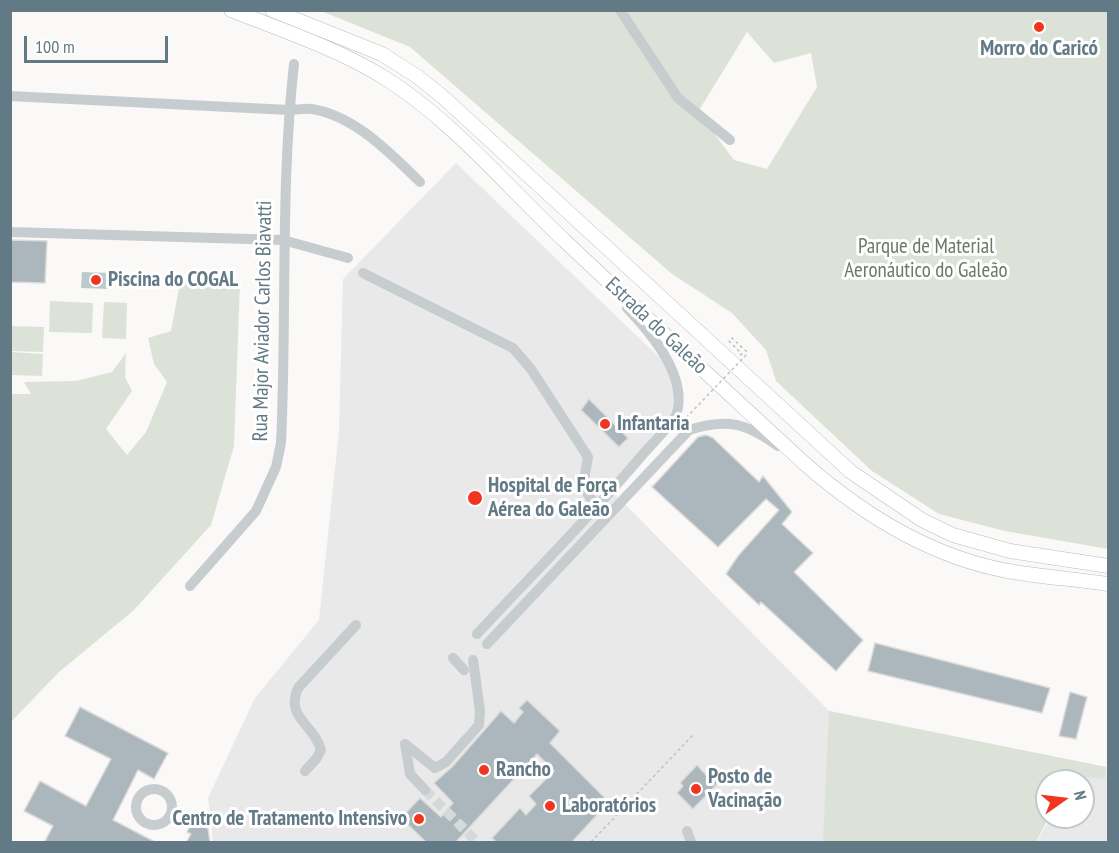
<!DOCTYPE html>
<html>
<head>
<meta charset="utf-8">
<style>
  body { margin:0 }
  #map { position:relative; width:1119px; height:853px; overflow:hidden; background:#faf9f7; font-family:"PT Sans Narrow",sans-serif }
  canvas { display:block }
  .frame { position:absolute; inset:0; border:12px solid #627a85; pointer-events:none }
  .north { position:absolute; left:1035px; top:769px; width:60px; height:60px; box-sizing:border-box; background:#fff; border:2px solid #c0cace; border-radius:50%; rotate:76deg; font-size:16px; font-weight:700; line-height:24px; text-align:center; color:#627a85 }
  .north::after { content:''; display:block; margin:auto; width:21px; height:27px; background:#f13520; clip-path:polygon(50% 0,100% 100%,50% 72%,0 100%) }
  .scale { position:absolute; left:24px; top:36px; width:144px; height:27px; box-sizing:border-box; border:3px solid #627a85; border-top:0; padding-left:8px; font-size:18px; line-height:21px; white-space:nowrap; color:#627a85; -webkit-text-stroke:4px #fff; paint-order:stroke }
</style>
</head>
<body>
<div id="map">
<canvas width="1119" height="853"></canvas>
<div class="frame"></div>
<div class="north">N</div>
<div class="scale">100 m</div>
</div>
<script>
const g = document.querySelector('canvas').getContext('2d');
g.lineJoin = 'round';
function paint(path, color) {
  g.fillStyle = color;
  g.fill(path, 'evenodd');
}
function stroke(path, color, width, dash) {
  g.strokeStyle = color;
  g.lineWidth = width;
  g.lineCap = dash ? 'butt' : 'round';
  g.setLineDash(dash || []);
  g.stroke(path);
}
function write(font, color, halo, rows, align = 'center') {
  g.font = font + ' "PT Sans Narrow",sans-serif';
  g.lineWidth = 6;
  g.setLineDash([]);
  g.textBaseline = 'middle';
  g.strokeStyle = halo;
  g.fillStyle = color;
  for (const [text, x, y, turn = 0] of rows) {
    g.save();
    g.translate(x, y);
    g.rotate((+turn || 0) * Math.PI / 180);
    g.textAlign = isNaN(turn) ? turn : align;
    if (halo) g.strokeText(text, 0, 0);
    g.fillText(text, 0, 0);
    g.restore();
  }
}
const built = new Path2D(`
  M456,163l202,193 12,17 4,22 -3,19 -62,74 220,223 277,56 -1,13 3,-23v85h-71l13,-25h33v-36h-36v36l-11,25h-823l-5,-44 47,-100 64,-78 20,-189 4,-152z`);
const green = new Path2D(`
  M321,11h787v538l-103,-18 -66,-17 -67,-43 -96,-90 -10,-31 -34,-37 -60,-39 -262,-227zM747,32l27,31 37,-10 6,34 -50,82 -33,-9 -36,-48z
  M181,277l59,4 -6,165 -23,79 -78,86 -74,61 -48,50v-328h20l-7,-12 52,-1 36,-9 14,-19 -1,24 7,14 -26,38 21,26 19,-23 21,-50 -13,-18 -6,-26 23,-7z
  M50,301l43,2 -1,30 -43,-1z
  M104,302l23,1 -1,36 -24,-1z
  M11,326l33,1 -1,25 -32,-1z
  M11,352l32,2 -1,22 -31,-1z
  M829,711l277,56 -1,12 -34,-4 -3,6h-21v36h2l-13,25h-213z`);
const water = new Path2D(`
  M82,272l29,1 -1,16 -29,-1z`);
const building = new Path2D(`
  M10,240l37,1 -2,42 -35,-1z
  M589,399l39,39 -9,9 -38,-37z
  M706,435l7,3 46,44 4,-6 29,36 -10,12 31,29 -19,19 69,68 -27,31 -75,-69 -2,3 -33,-31 12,-18 41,-46 -13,-11 -48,48 -66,-60 46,-50z
  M875,643l175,45 -8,25 -174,-42z
  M1070,692l17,5 -11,42 -17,-3z
  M527,700l33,31 -10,12 59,59 -38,41h-74l-5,-5 28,-30 6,7 10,-11 -7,-8 25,-25 -17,-17 -82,89h-28l-26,-25 19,-20 21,19 12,-14 -19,-20 18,-16 49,-56 13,12 9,-11 -4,-4z
  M80,707l88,46 -14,26 -16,-9 -25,50 44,23h-113l9,-17 -29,-15 16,-30 46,25 25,-47 -46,-23z
  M697,765l10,11 6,-7 9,10 -29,30 -16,-16 6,-7 -3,-3z
  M192,822l16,6 2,15h-24l5,-9 -4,-2z`);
const minorTunnel = new Path2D(`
  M425,790l52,52`);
const path = new Path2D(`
  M740,355l2,-1 -13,-13 3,-3 16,15
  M591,842l103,-108`);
const minor = new Path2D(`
  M620,10l58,88 52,42
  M10,96l279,14c7,0 16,-2 23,-1 43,7 78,44 108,73
  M10,232l273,8 65,18
  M363,273l150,75 18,21 57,88 -5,29 13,21
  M190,586l66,-75 20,-44 5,-24c6,-126 -1,-253 13,-379
  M477,634c56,-60 114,-118 167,-181 7,-8 29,-30 32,-38 13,-38 -25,-82 -49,-107
  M487,644l202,-214c39,-12 57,-7 89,16
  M453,658l11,12
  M405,744l30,24 11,-6 33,-37 1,-14 -7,-51
  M405,744l5,30 15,16
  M305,771l11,-12 5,-9c-7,-26 -36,-32 -23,-62l58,-63
  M136 807a18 18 0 1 1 36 0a18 18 0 1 1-36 0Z
  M687,831l4,11`);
const major = new Path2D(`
  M231,10c53,21 108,39 157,70 67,43 119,107 177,161 79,75 159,148 239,222 58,51 127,94 204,108 33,6 67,8 100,13
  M272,10l110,44 36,23 25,20 408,375 71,48 31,15 57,16 98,15`);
const pathBridge = new Path2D(`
  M682,422l66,-69`);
const markers = [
  [1039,27,6,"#f13520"],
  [96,280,6,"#f13520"],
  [605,424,6,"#f13520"],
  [475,498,8,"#f13520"],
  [484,770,6,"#f13520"],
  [696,789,6,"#f13520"],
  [550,806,6,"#f13520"],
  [419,819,6,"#f13520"]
];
const poiNames = [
  ["Morro do Caricó",1039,49,"center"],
  ["Piscina do COGAL",108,280],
  ["Infantaria",617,424],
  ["Hospital de Força",488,486],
  ["Aérea do Galeão",488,510],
  ["Rancho",496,770],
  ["Posto de",708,777],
  ["Vacinação",708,801],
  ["Laboratórios",562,806],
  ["Centro de Tratamento Intensivo",407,819,"right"]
];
const parkNames = [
  ["Parque de Material",926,247],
  ["Aeronáutico do Galeão",926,271]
];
const streetNames = [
  ["Rua Major Aviador Carlos Biavatti",263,321,-89],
  ["Estrada do Galeão",656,326,43]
];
paint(built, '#e8e9e8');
paint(green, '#dce2d8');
paint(water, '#bbcbcd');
paint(building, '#abb7bc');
stroke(building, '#dcdbd9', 1.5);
stroke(minorTunnel, '#d4d9da', 10, [10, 5]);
stroke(major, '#b7bec1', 15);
stroke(path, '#bec2c4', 1.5, [3, 3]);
stroke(minor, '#c7cccf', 10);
stroke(major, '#fff', 14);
stroke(pathBridge, '#bec2c4', 1.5, [3, 3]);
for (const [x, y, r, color] of markers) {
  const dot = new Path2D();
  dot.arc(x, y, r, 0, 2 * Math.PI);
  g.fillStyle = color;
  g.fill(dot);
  stroke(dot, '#fff', 2);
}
write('bold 21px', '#627a85', '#fff', poiNames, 'left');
write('21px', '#6a7b62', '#fff', parkNames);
write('21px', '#627a85', '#fff', streetNames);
</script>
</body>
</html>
